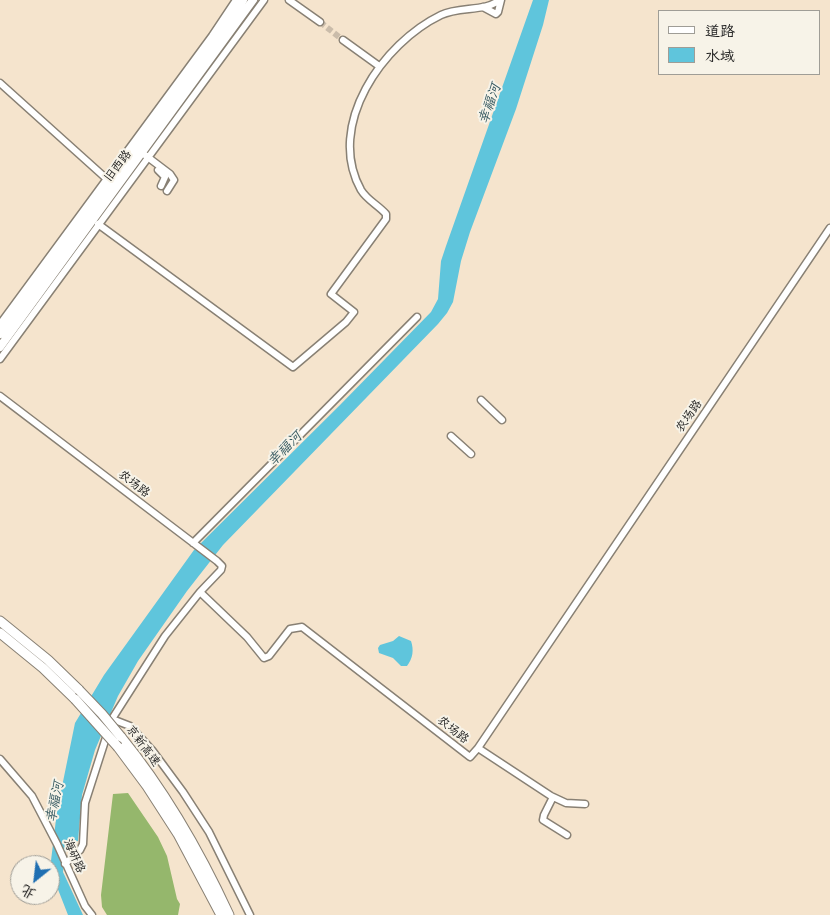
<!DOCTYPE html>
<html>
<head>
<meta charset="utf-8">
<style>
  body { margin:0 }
  #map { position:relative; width:830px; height:915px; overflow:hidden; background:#f5e4cd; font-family:"Playpen Sans","LXGW WenKai TC",sans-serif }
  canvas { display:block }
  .legend { position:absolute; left:658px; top:10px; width:162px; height:65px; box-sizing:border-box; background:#f7f3e8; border:1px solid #9f9d96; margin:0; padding:6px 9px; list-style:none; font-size:15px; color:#1c1c1c }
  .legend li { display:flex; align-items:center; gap:10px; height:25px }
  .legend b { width:25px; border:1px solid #9f9d96 }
  .north { position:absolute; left:10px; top:855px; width:50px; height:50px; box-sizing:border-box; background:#f7f3e8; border:1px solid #9f9d96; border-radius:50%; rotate:209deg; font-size:14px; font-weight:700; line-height:20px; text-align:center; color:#1c1c1c }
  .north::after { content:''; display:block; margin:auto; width:18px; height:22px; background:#1f6fb2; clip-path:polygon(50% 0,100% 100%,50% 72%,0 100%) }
</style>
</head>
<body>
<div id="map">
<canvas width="830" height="915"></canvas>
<ul class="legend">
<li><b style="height:6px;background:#fff"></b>道路</li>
<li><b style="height:14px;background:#5fc5dc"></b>水域</li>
</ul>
<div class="north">北</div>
</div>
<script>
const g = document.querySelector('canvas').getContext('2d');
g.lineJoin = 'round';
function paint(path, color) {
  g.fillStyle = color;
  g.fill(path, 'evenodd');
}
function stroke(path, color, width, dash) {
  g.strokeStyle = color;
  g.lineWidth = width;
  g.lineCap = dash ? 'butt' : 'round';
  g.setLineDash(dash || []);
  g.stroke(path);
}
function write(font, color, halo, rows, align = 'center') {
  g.font = font + ' "Playpen Sans","LXGW WenKai TC",sans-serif';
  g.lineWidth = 4;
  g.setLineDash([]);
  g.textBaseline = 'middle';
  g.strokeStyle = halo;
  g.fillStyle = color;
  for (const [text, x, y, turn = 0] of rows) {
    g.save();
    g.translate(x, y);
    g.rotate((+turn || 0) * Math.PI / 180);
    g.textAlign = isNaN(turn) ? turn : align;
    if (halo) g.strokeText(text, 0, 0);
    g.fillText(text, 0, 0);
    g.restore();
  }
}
const forest = new Path2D(`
  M128,793l30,44 9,19 10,43 3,5 -2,11h-71l-5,-8 -1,-12 12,-101z`);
const water = new Path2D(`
  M533,0h16l-6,25 -27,84 -46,123 -9,29 -8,41 -6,11 -9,11 -215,221 -36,46 -49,70 -20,35 -23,54 -13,45 -4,46 -12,4 -3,27 20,43h-15l-18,-46 7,-58 18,-88 29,-48 90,-125 146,-145 91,-93 7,-13 3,-38 5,-15z
  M399,636l12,5c3,9 2,17 -4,25h-6l-8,-8 -14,-5 -1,-5 2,-3 13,-4z`);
const minorTunnel = new Path2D(`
  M320,22l23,18`);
const minor = new Path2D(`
  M289,0l31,22
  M483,7l13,7 2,-2 3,-12
  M343,40l36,26
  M0,83l109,98
  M145,155l25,19 4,6 -7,11
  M158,170l7,7 -4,9
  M98,224l195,143 53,-45 8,-10 -23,-18 55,-75v-5c-8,-9 -19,-14 -25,-24 -36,-65 22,-147 80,-175 18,-9 45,-3 58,-15
  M0,324l212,-288 24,-36
  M0,359l264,-359
  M0,396l217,165 5,5 -1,4 -21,22 47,45 17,21 5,-2 21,-27 12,-2 168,130 8,-9 352,-520
  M481,400l21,20
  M451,436l20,18
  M193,543l224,-226
  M112,719l18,7 22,24 31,42 26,40 41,83
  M478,748l73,48 15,7 19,1
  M0,759l32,37 25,48 28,62 7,9
  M553,797l-9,18 -1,5 24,15
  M65,864l15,-14 3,-6 2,-41 27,-84 53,-83 35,-44`);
const major = new Path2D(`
  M0,334l216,-295 27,-39
  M0,347l253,-347`);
const highway = new Path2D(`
  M0,621l48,39 31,30
  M0,633l43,35 32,31
  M121,737c44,54 79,115 108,178
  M118,747l29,39 31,48 43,81`);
const highwayBridge = new Path2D(`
  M79,690l23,24 19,23
  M75,699l43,48`);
const streetNames = [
  ["旧西路",118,166,-53],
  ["农场路",689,416,-55],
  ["农场路",134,484,37],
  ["农场路",453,730,38],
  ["京新高速",143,746,53],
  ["海研路",74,856,66]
];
const waterNames = [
  ["幸福河",490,104,-71],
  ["幸福河",285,449,-45],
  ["幸福河",55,802,-78]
];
paint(forest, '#95b76c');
paint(water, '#5fc5dc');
stroke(minorTunnel, '#cabcaa', 6, [6, 3]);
stroke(minor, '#888074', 9);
stroke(major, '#888074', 10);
stroke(highway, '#888074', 11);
stroke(minor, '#fff', 6);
stroke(major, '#fff', 8);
stroke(highway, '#fff', 9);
stroke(highwayBridge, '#888074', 11, []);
stroke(highwayBridge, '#fff', 9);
write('12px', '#1c1c1c', '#f7f3e8', streetNames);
write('italic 14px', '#33575f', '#f7f3e8', waterNames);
</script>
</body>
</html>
